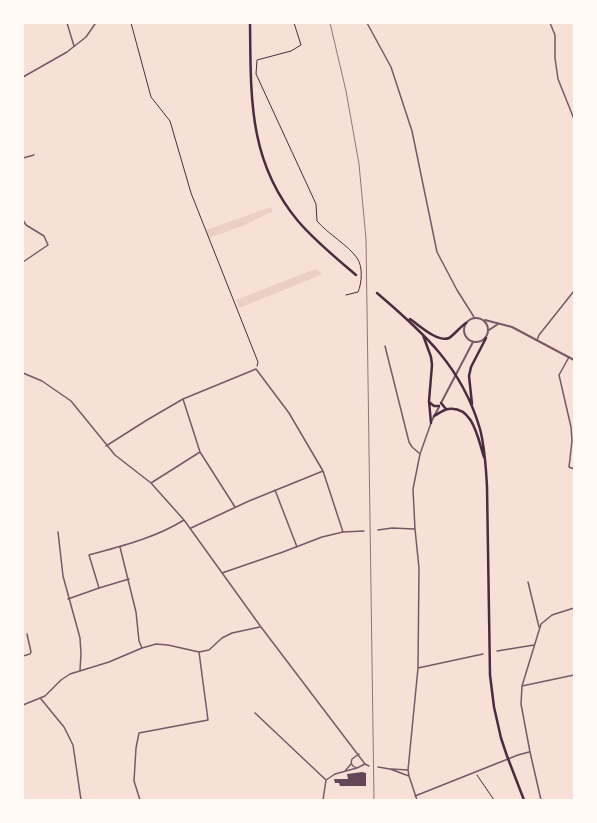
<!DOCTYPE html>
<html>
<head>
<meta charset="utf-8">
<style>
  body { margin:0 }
  #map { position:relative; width:597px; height:823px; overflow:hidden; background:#f7e1d7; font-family:Poppins,sans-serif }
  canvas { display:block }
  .frame { position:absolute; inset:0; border:24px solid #fffaf5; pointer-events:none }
</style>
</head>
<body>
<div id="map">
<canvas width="597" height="823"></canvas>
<div class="frame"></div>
</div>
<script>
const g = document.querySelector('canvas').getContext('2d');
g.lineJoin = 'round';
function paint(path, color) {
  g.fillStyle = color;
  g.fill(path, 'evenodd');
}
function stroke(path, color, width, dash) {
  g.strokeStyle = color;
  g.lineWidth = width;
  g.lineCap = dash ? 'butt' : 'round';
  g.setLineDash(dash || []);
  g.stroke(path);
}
const green = new Path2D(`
  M271,207l2,4 -28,14 -36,13 -3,-8z
  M315,269l8,5 -84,34 -3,-8z`);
const building = new Path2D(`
  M362,772l4,1v13h-26l-1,-3h-4l-1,-4h14l-1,-5z`);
const path = new Path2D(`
  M131,23l20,74 19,24 21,72 67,169 -1,4
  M294,23l7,22 -10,6 -34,9 -1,14 60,130 1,17c11,13 31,24 40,37 6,8 5,25 1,34l-12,3
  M477,775l17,25`);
const minor = new Path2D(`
  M67,23l7,23
  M367,23l24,44 21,64 25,121 20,38 17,27
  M550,23l5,12v23l3,21 16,40
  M23,77l44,-25 19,-15 9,-13
  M23,158l11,-3
  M23,220l3,5 18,11 4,9 -25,17
  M537,340l2,-5 35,-44
  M385,346l24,96 3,5 7,6
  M569,357l-10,18 12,52 1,14 -3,26 5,2
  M23,373l19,8 29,20 44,54 36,28 33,37 77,107 104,137 4,2
  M183,399l17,53 35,55
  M106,446l41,-26 36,-21 73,-30 33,44 34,58 20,61
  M151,483l49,-31
  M275,490l22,57
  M191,528l58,-27 74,-30
  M378,530l14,-2 22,1
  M58,532l5,44 17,62 1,16 -1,16
  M120,547l16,65 3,29 3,7
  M222,573l61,-21 39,-15 21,-5 21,-1
  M528,582l11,45
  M99,588l-10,-33c33,-9 66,-17 95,-35
  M68,599l31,-11 30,-9
  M497,651l37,-6
  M23,656l7,-2 1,-2 -4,-18
  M418,668l65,-14
  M522,686l52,-11
  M41,699l23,28 9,18 8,55
  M23,705l22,-9 16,-16 9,-6 39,-12 33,-14 14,-4 12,1 31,7 10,-2 13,-12 10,-5 28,-6
  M255,713l71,67
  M359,754l-7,5c-2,4 0,8 5,9l8,-4
  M378,767l12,2 19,7
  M391,769l17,1
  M345,771l6,-7
  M415,796l103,-41 11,-3
  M140,800l-6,-19 2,-33 3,-15 69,-13 -9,-68
  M323,800l3,-20 9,-6 22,-6
  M417,800l-8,-24 -1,-6 10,-102 1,-100 -4,-39 -2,-40 7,-35 11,-31
  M541,800l-11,-48 -9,-48 1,-18 19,-62 11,-9 22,-7`);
const tertiary = new Path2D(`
  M464 330a12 12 0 1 1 24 0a12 12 0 1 1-24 0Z
  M485,320l27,7 62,33
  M489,330l9,-6
  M441,403l32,-61
  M431,422l8,-15`);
const primary = new Path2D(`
  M250,23c1,74 -2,138 48,198 17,20 38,37 58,54
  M377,293c47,40 85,74 103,136 5,19 6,38 7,58l3,188 4,32 7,31 6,18 17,44
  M410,319c9,6 28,24 39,19 6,-4 11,-11 17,-15
  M423,335l8,22 1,8 -3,36 2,22
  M429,402l5,4h5
  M441,403l5,6
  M472,404l-3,-28 2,-9 15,-29
  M434,416c4,-2 9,-6 14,-7 25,-4 30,30 36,48`);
const rail = new Path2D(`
  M330,23l16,68 13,73 7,75 8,561`);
paint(green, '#ebcfc5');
paint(building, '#644757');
stroke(path, '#4a2c40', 1);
stroke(minor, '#755966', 1.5);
stroke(tertiary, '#755966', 2);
stroke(primary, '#4a2c40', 2.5);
stroke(rail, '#8f747c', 1);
</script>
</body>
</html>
